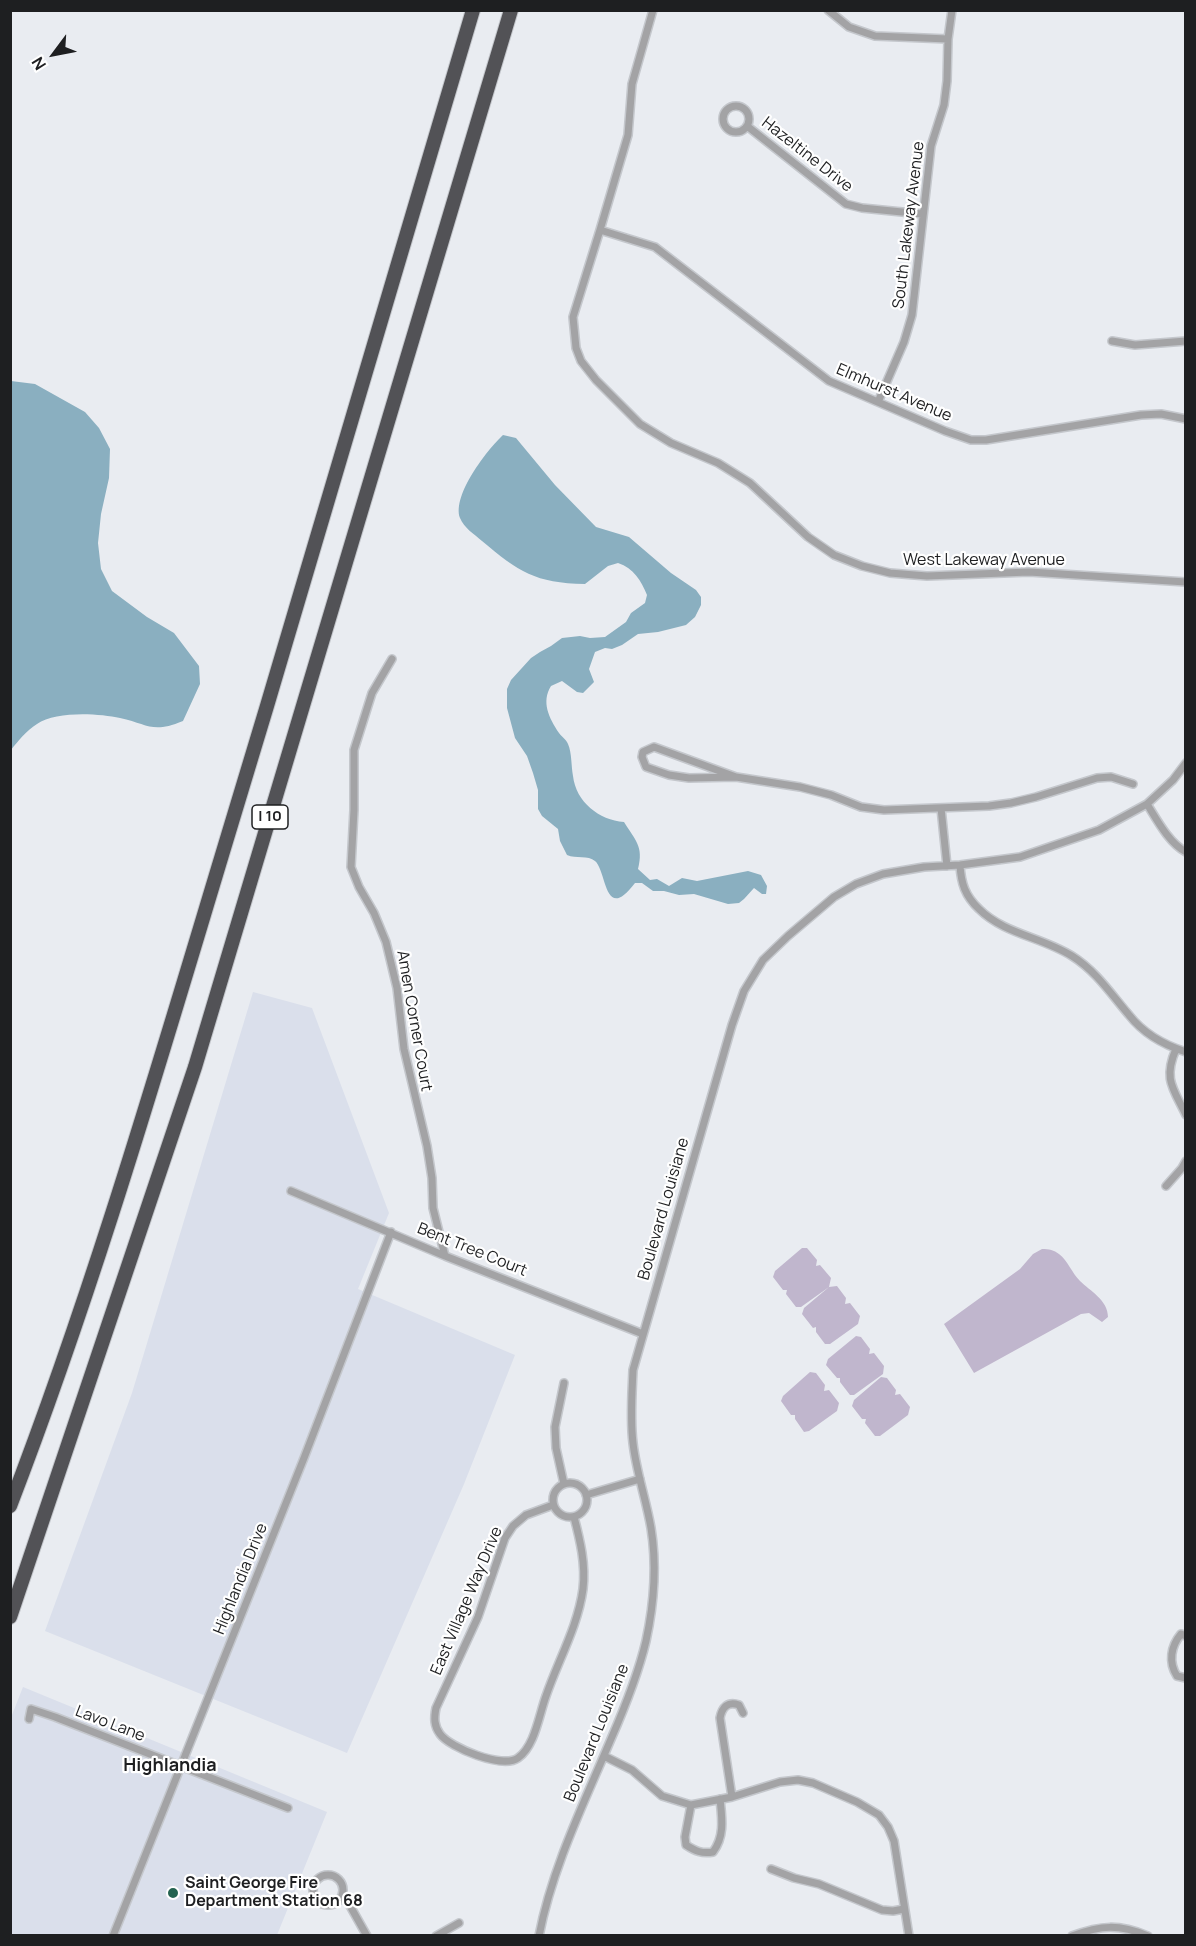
<!DOCTYPE html>
<html>
<head>
<meta charset="utf-8">
<style>
  body { margin:0 }
  #map { position:relative; width:1196px; height:1946px; overflow:hidden; background:#e9ecf1; font-family:Manrope,sans-serif }
  canvas { display:block }
  .frame { position:absolute; inset:0; border:12px solid #1e1f21; pointer-events:none }
  .north { position:absolute; left:24px; top:24px; width:60px; height:60px; -webkit-text-stroke:4px #fff; paint-order:stroke; rotate:238deg; font-size:16px; font-weight:700; line-height:24px; text-align:center; color:#1e1f21 }
  .north::after { content:''; display:block; margin:auto; width:21px; height:27px; background:#1e1f21; clip-path:polygon(50% 0,100% 100%,50% 72%,0 100%) }
</style>
</head>
<body>
<div id="map">
<canvas width="1196" height="1946"></canvas>
<div class="frame"></div>
<div class="north">N</div>
</div>
<script>
const g = document.querySelector('canvas').getContext('2d');
g.lineJoin = 'round';
function paint(path, color) {
  g.fillStyle = color;
  g.fill(path, 'evenodd');
}
function stroke(path, color, width, dash) {
  g.strokeStyle = color;
  g.lineWidth = width;
  g.lineCap = dash ? 'butt' : 'round';
  g.setLineDash(dash || []);
  g.stroke(path);
}
function write(font, color, halo, rows, align = 'center') {
  g.font = font + ' Manrope,sans-serif';
  g.lineWidth = 4.5;
  g.setLineDash([]);
  g.textBaseline = 'middle';
  g.strokeStyle = halo;
  g.fillStyle = color;
  for (const [text, x, y, turn = 0] of rows) {
    g.save();
    g.translate(x, y);
    g.rotate((+turn || 0) * Math.PI / 180);
    g.textAlign = isNaN(turn) ? turn : align;
    if (halo) g.strokeText(text, 0, 0);
    g.fillText(text, 0, 0);
    g.restore();
  }
}
const built = new Path2D(`
  M253,992l59,16 77,205 -31,76 157,66 -51,129 -117,269 -302,-122 87,-238z
  M23,1687l304,125 -50,123h-266l-1,-215z`);
const green = new Path2D(`
  M802,1248h5l10,12 -1,6 4,-1 11,13 -2,9 8,-1 9,12 -1,6 5,-1 10,13 -2,8 -28,20h-5l-9,-12v-5l-3,1 -11,-14 2,-6 25,-21 -28,20h-5l-10,-13 1,-4h-4l-10,-13 2,-6z
  M1042,1249c7,0 12,1 17,5 9,7 13,19 21,27 10,10 28,19 28,36l-6,5 -13,-9 -8,1 -107,59 -30,-49 76,-55 13,-15z
  M856,1336l5,1 9,12 -1,5 5,-1 10,13 -1,8 -29,21h-4l-10,-13v-4h-3l-11,-13 2,-6z
  M810,1372l6,1 9,12 -1,6 5,-1 10,13 -2,8 -28,20 -5,1 -9,-13v-4h-4l-10,-14 2,-5z
  M881,1377l6,1 9,12 -1,5 5,-1 10,13 -2,8 -28,21h-5l-10,-13 1,-4h-4l-10,-13 2,-6z`);
const water = new Path2D(`
  M11,381l24,3 50,28 14,16 11,21 -1,29 -8,36 -3,29 3,26 11,22 35,26 27,16 25,33 1,18 -17,37c-31,13 -35,3 -63,-3 -22,-5 -65,-7 -83,6 -11,7 -19,17 -26,26z
  M503,435l13,3 39,47 41,42 33,10 42,36 25,17 5,7v8l-6,12 -9,8 -28,7 -20,2 -16,11 -10,4 -7,-1 -10,4 -6,17 5,13 -11,11 -6,-1 -15,-11 -11,5c-10,16 -2,32 8,47 3,4 7,6 9,11 4,9 3,22 5,32 3,26 26,44 51,46 11,18 20,24 14,47l12,11 7,-1 12,7 13,-8 15,3 51,-10 13,4 6,11 -1,8h-4l-8,-6 -10,11 -5,4 -11,1 -34,-10 -15,1 -15,-4h-11l-11,-8h-7c-31,41 -28,-12 -40,-22 -7,-6 -19,-2 -28,-6l-7,-14 -2,-12 -16,-13 -4,-7v-19l-5,-17 -6,-17 -12,-18 -8,-30v-19l4,-9 20,-22 9,-6 11,-6 11,-8 18,-2 10,2 15,-1 21,-15 5,-9 14,-10 2,-8c-6,-14 -13,-27 -29,-32l-10,3 -23,18c-50,-1 -66,-12 -103,-43 -8,-7 -18,-13 -22,-23 -8,-23 27,-68 43,-83z`);
const street = new Path2D(`
  M653,10l-21,74 -4,51 -28,95 -27,87 3,31 5,13 15,19 44,44 31,19 47,20 32,20 58,54 26,18 28,11 28,7 37,3 102,-4 157,10
  M828,10l21,17 26,9 73,3
  M723 119a13 13 0 1 1 26 0a13 13 0 1 1-26 0Z
  M747,126l99,78 16,4 60,6
  M600,230l55,17 174,134 116,50 26,9h15l155,-25 20,-1 25,5
  M1112,341l23,4 51,-4
  M878,402l26,-60 8,-27 19,-169 13,-41 3,-24 1,-42 4,-29
  M392,659l-20,34 -18,57v60l-3,57 8,20 15,26 12,29 11,46 7,61 23,97 5,32 1,30 12,48
  M736,777l-82,-30 -11,5 -1,5 4,10 23,8 20,3 47,-1 64,10 31,8 30,12 23,3 105,-4 22,-3 25,-6 61,-19 14,-1 22,7
  M1147,804c10,16 22,39 39,48
  M941,808l6,58
  M960,865c1,18 5,31 19,44 25,25 63,28 93,47 24,15 39,38 57,59 14,18 35,30 57,37
  M1176,1049c-13,30 -3,39 10,66
  M1166,1186l16,-18 4,-7
  M291,1191l154,65 198,78
  M564,1383l-9,44 1,21 8,36
  M553 1500a17 17 0 1 1 34 0a17 17 0 1 1-34 0Z
  M586,1495l54,-16
  M553,1505l-27,10 -13,11 -8,12 -27,79 -42,91c-2,10 -2,18 4,26 10,14 63,35 78,24 17,-12 21,-43 28,-62 12,-35 32,-70 37,-107 3,-25 -3,-49 -9,-72
  M1186,1636l-5,-2c-10,12 -13,28 -4,42l9,2
  M29,1719l2,-10 24,8 233,91
  M604,1756l28,14 30,26 29,9 41,-8 48,-15 18,-2 15,3 44,19 22,13 9,12 6,14 15,95
  M732,1797l-12,-79c2,-11 8,-17 19,-13l4,8
  M691,1805l-6,32 1,8c9,6 16,9 27,7 12,-16 9,-34 7,-53
  M771,1869l23,9 25,6 63,26 11,1 11,-2
  M313 1890a15 15 0 1 1 30 0a15 15 0 1 1-30 0Z
  M342,1897l7,7 18,32
  M113,1936l191,-478 87,-226
  M436,1936l23,-13
  M539,1936c13,-68 45,-133 72,-197 14,-32 27,-64 35,-98 8,-37 11,-76 5,-113 -5,-29 -15,-57 -18,-85 -3,-24 -1,-49 0,-73l99,-345 12,-34 19,-31 25,-24 46,-39 22,-13 27,-10 41,-7 36,-2 60,-8 79,-27 48,-26 26,-24 13,-17
  M1072,1936c29,-11 47,-12 76,0`);
const highway = new Path2D(`
  M10,1506c82,-213 146,-432 212,-651 85,-281 169,-562 251,-845
  M10,1617l185,-550 316,-1057`);
const markers = [
  [173,1893,6,"#246350"]
];
const shields = [
  [270,817,36]
];
const shieldNames = [
  ["I 10",270,817]
];
const streetNames = [
  ["Hazeltine Drive",807,155,38],
  ["South Lakeway Avenue",909,225,-83],
  ["Elmhurst Avenue",894,393,23],
  ["West Lakeway Avenue",984,561],
  ["Amen Corner Court",414,1021,80],
  ["Boulevard Louisiane",664,1209,-74],
  ["Bent Tree Court",472,1250,22],
  ["Highlandia Drive",241,1579,-68],
  ["East Village Way Drive",467,1601,-67],
  ["Lavo Lane",110,1724,21],
  ["Boulevard Louisiane",597,1733,-68]
];
const poiNames = [
  ["Saint George Fire",185,1884],
  ["Department Station 68",185,1902]
];
const neighbourhoodNames = [
  ["Highlandia",170,1766]
];
paint(built, '#dadfeb');
paint(green, '#c0b6cd');
paint(water, '#8aafc0');
stroke(street, '#c4c7cc', 10);
stroke(highway, '#c4c7cc', 16);
stroke(street, '#a3a3a5', 7);
stroke(highway, '#525256', 14);
for (const [x, y, r, color] of markers) {
  const dot = new Path2D();
  dot.arc(x, y, r, 0, 2 * Math.PI);
  g.fillStyle = color;
  g.fill(dot);
  stroke(dot, '#fff', 2);
}
for (const [x, y, w] of shields) {
  const box = new Path2D();
  box.roundRect(x - w / 2, y - 12, w, 24, 4.5);
  g.fillStyle = '#fff';
  g.fill(box);
  stroke(box, '#1e1f21', 1.5);
}
write('bold 15px', '#1e1f21', null, shieldNames);
write('16px', '#1e1f21', '#fff', streetNames);
write('bold 16px', '#1e1f21', '#fff', poiNames, 'left');
write('bold 18px', '#1e1f21', '#fff', neighbourhoodNames);
</script>
</body>
</html>
